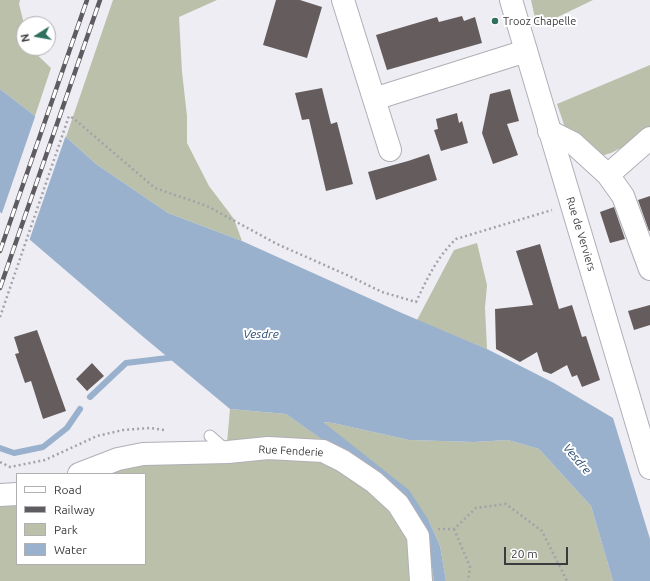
<!DOCTYPE html>
<html>
<head>
<meta charset="utf-8">
<style>
  body { margin:0 }
  #map { position:relative; width:650px; height:581px; overflow:hidden; background:#efedf4; font-family:Ubuntu,sans-serif }
  canvas { display:block }
  .legend { position:absolute; left:16px; top:473px; width:130px; height:92px; box-sizing:border-box; background:#fff; border:1px solid #b1b0b1; margin:0; padding:5px 7px; list-style:none; font-size:12px; color:#3b3a3d }
  .legend li { display:flex; align-items:center; gap:8px; height:20px }
  .legend b { width:20px; border:1px solid #b1b0b1 }
  .north { position:absolute; left:16px; top:16px; width:40px; height:40px; box-sizing:border-box; background:#fff; border:1px solid #b1b0b1; border-radius:50%; rotate:259deg; font-size:11px; font-weight:700; line-height:16px; text-align:center; color:#3b3a3d }
  .north::after { content:''; display:block; margin:auto; width:14px; height:18px; background:#2f6f5d; clip-path:polygon(50% 0,100% 100%,50% 72%,0 100%) }
  .scale { position:absolute; left:504px; top:547px; width:64px; height:18px; box-sizing:border-box; border:2px solid #3b3a3d; border-top:0; padding-left:5px; font-size:12px; line-height:14px; white-space:nowrap; color:#3b3a3d; -webkit-text-stroke:3px #fff; paint-order:stroke }
</style>
</head>
<body>
<div id="map">
<canvas width="650" height="581"></canvas>
<ul class="legend">
<li><b style="height:5px;background:#fff"></b>Road</li>
<li><b style="height:5px;background:#5e5c60"></b>Railway</li>
<li><b style="height:11px;background:#bac0aa"></b>Park</li>
<li><b style="height:11px;background:#99b1cc"></b>Water</li>
</ul>
<div class="north">N</div>
<div class="scale">20 m</div>
</div>
<script>
const g = document.querySelector('canvas').getContext('2d');
g.lineJoin = 'round';
function paint(path, color) {
  g.fillStyle = color;
  g.fill(path, 'evenodd');
}
function stroke(path, color, width, dash) {
  g.strokeStyle = color;
  g.lineWidth = width;
  g.lineCap = dash ? 'butt' : 'round';
  g.setLineDash(dash || []);
  g.stroke(path);
}
function write(font, color, halo, rows, align = 'center') {
  g.font = font + ' Ubuntu,sans-serif';
  g.lineWidth = 4;
  g.setLineDash([]);
  g.textBaseline = 'middle';
  g.strokeStyle = halo;
  g.fillStyle = color;
  for (const [text, x, y, turn = 0] of rows) {
    g.save();
    g.translate(x, y);
    g.rotate((+turn || 0) * Math.PI / 180);
    g.textAlign = isNaN(turn) ? turn : align;
    if (halo) g.strokeText(text, 0, 0);
    g.fillText(text, 0, 0);
    g.restore();
  }
}
const green = new Path2D(`
  M0,0h20l-1,4 5,20v24h6l21,20 -16,48 -35,-27z
  M113,0h104l-38,17 3,55 5,44v27l22,43 25,33 8,22 -74,-28 -72,-49 -30,-27z
  M531,0h62l-56,27z
  M650,65v68l-39,20 -34,10 -20,-59z
  M477,243l10,42 -2,23 2,41 -70,-29 37,-70z
  M230,409l56,5 116,81 27,52 5,34h-434v-91l17,-1v75h128v-90h-79l43,-17 118,-14z
  M322,422l11,1 76,17 65,2 34,-2 31,9 52,57 22,75h-167l-6,-35 -11,-25z`);
const water = new Path2D(`
  M0,89l35,27 31,21 30,27 72,49 74,28 162,73 83,35 67,34 59,35 37,121v42h-37l-22,-75 -52,-57 -31,-9 -34,2 -65,-2 -76,-17 -10,-1 86,68 20,31 11,25 6,35h-12l-5,-34 -28,-52 -115,-81 -56,-5 -89,-74 -112,-96 -29,-27z`);
const pier = new Path2D(`
  M36,114l30,21 -37,106 -28,-25z`);
const stream = new Path2D(`
  M90,397l36,-34 50,-6
  M0,448l14,5 29,-6 24,-19 13,-19`);
const building = new Path2D(`
  M276,0h24l22,7 -15,51 -44,-13z
  M462,16l2,5 11,-4 7,26 -95,27 -11,-35 61,-18 2,5z
  M322,88l9,36 6,-2 16,62 -27,7 -17,-72 -7,1 -7,-27z
  M510,89l9,32 -12,3 11,31 -25,9 -11,-31 7,-34 1,-5z
  M457,113l2,10 3,-2 6,22 -27,8 -7,-21 4,-1 -2,-10z
  M429,154l8,26 -61,20 -8,-28 40,-11z
  M650,196v35h-1l-11,-31z
  M614,207l11,32 -15,4 -10,-31z
  M540,244l19,65 13,-4 10,32 4,-1 14,44 -18,7 -5,-12 -5,2 -5,-12 -16,9 -8,-3 -6,-19 -17,10 -24,-13 -1,-40 38,-4 -17,-54z
  M650,305v20l-16,5 -6,-19z
  M37,330l29,81 -23,8 -12,-38 -6,2 -10,-29 4,-1 -5,-16z
  M92,363l12,13 -17,15 -11,-12z`);
const path = new Path2D(`
  M0,317l69,-201 4,2 82,70 52,18 70,38 70,31 35,17 34,10c11,-23 21,-45 40,-63l96,-29
  M0,462l10,5 35,-7 52,-24 26,-6 27,-2 14,2
  M438,529h16l22,-21 30,-4 36,27 25,50
  M454,529l16,38 -2,14`);
const lane = new Path2D(`
  M210,436l17,15`);
const street = new Path2D(`
  M343,0l31,99 152,-48
  M374,99l16,51
  M549,131l24,12 35,32 15,21 27,73
  M608,175l42,-37
  M79,474l39,-15 25,-5 85,-2 40,-4 55,3 20,10 31,21 24,22 20,32 3,45
  M0,495l17,-1`);
const primary = new Path2D(`
  M511,0l139,468`);
const rail = new Path2D(`
  M0,251l87,-251
  M0,288l100,-288`);
const markers = [
  [495,21,4,"#2f6f5d"]
];
const poiNames = [
  ["Trooz Chapelle",503,21]
];
const streetNames = [
  ["Rue de Verviers",581,234,73],
  ["Rue Fenderie",291,451,3]
];
const waterNames = [
  ["Vesdre",261,334],
  ["Vesdre",577,459,49]
];
paint(green, '#bac0aa');
paint(water, '#99b1cc');
paint(pier, '#efedf4');
stroke(stream, '#99b1cc', 6);
paint(building, '#655d5d');
stroke(lane, '#b1afb6', 13);
stroke(street, '#b1afb6', 24);
stroke(primary, '#b1afb6', 24);
stroke(path, '#a4a2a8', 2.5, [2, 3]);
stroke(lane, '#fff', 11);
stroke(street, '#fff', 22);
stroke(primary, '#fff', 22);
stroke(rail, '#5e5c60', 4.5);
stroke(rail, '#fff', 3, [9]);
for (const [x, y, r, color] of markers) {
  const dot = new Path2D();
  dot.arc(x, y, r, 0, 2 * Math.PI);
  g.fillStyle = color;
  g.fill(dot);
  stroke(dot, '#fff', 1.5);
}
write('11px', '#3b3a3d', '#fff', poiNames, 'left');
write('11px', '#3b3a3d', '#fff', streetNames);
write('italic 12px', '#24486e', '#fff', waterNames);
</script>
</body>
</html>
